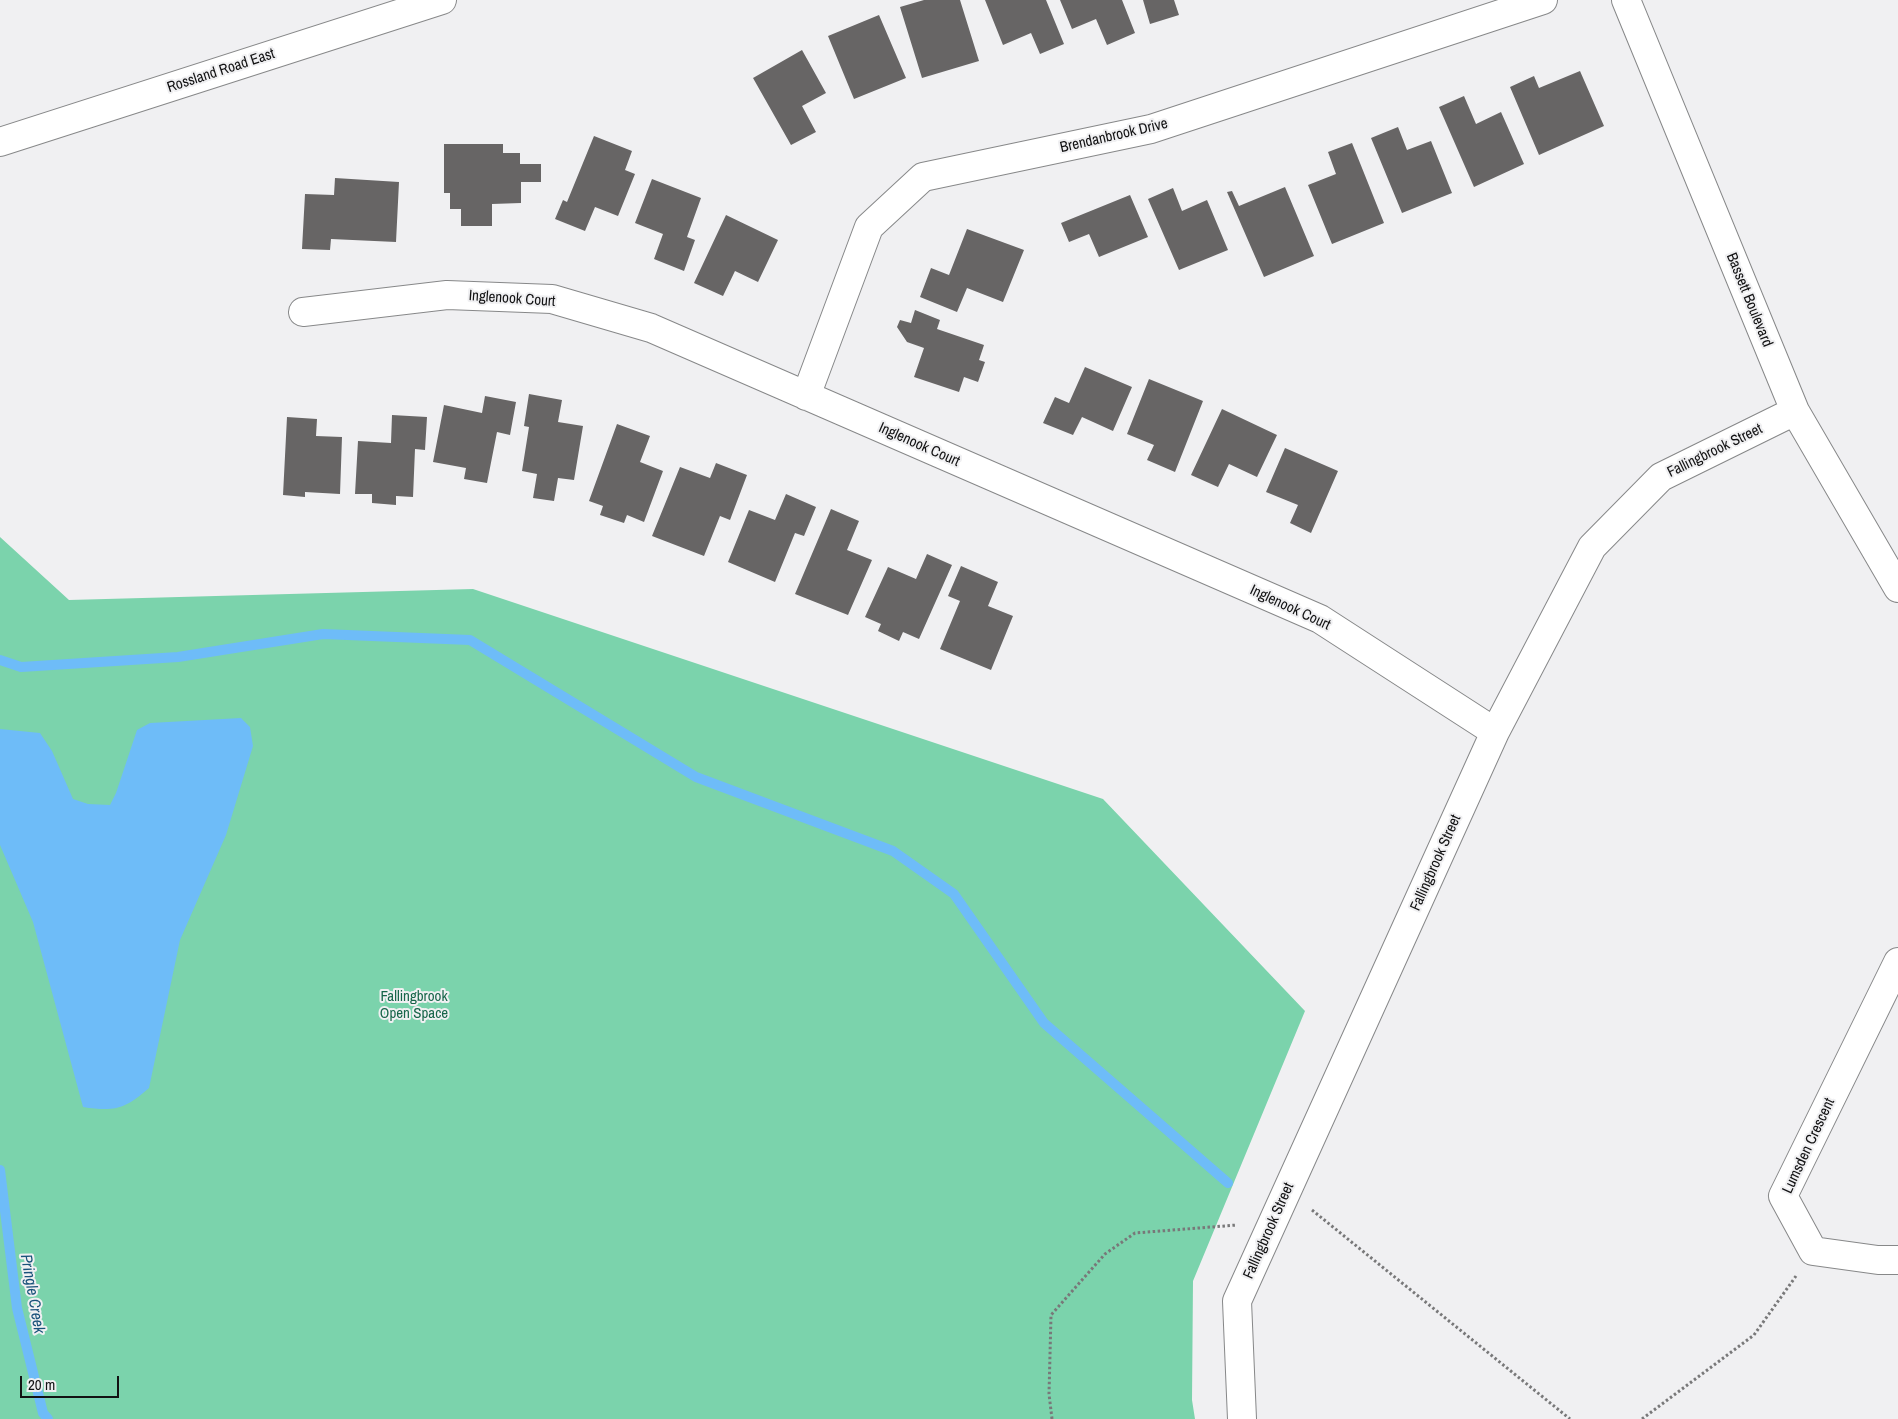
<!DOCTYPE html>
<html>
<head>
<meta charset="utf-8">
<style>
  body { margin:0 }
  #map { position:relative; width:1898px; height:1419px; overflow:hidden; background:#f0f0f2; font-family:"Archivo Narrow",sans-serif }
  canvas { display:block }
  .scale { position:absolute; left:20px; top:1376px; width:99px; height:22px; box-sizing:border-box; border:2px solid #121213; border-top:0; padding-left:6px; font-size:15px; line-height:18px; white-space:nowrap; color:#121213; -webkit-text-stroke:4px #f0f0f2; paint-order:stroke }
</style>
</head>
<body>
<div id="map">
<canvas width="1898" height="1419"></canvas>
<div class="scale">20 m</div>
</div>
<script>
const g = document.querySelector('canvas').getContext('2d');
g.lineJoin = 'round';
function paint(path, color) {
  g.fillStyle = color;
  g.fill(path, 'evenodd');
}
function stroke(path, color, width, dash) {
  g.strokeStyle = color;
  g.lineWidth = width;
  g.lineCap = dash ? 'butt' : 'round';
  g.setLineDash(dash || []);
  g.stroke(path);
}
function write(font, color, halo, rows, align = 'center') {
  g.font = font + ' "Archivo Narrow",sans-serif';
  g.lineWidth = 4;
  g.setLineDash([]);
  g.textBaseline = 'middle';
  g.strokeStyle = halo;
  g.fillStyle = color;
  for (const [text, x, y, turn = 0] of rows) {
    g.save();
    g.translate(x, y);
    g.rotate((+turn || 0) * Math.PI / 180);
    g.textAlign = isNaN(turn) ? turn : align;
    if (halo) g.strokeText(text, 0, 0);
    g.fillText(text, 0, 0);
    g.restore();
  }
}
const green = new Path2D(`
  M0,537l69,63 404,-11 630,210 202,212 -112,270 -1,119 3,19h-1195z`);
const water = new Path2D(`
  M241,718l9,9 3,19 -27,89 -46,105 -31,148c-24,21 -34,24 -66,19l-50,-185 -33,-77v-116l40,4 12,18 21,48 15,5 22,1 6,-12 21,-63 13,-7z`);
const stream = new Path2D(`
  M0,660l21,7 157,-10 145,-23 147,6 226,137 197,74 61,43 90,129 184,160
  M0,1170l17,138 26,105 5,6`);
const building = new Path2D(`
  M924,0h36l19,61 -57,17 -22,-71z
  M985,0h61l18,44 -24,10 -9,-21 -28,12z
  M1060,0h62l13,33 -28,12 -11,-26 -24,10z
  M1143,0h31l5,15 -29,9z
  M879,15l27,63 -52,21 -26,-63z
  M802,50l24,43 -24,13 14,26 -25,13 -38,-67z
  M1580,71l24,55 -65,29 -29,-68 24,-11 5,12z
  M1464,96l12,28 25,-12 23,52 -50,23 -35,-80z
  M1398,127l9,23 24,-9 21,52 -50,20 -31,-75z
  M594,136l38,15 -7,19 10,4 -17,42 -23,-9 -10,24 -30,-12 8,-19 4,2z
  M1352,143l32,80 -52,21 -24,-59 28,-11 -8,-22z
  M444,144h59v9h17v11h21v18h-20v21l-29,1v22h-31v-17h-11v-16h-6z
  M335,178l64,4 -3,60 -65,-3 -1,11 -28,-1 3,-55 29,1z
  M652,179l49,19 -14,39 8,3 -11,31 -30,-12 9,-25 -28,-11z
  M1285,187l29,69 -50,21 -37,-85 5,-1 7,15z
  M1173,188l9,23 25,-11 21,50 -49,20 -31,-71z
  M1130,195l18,42 -49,20 -10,-23 -20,8 -8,-19z
  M726,215l52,25 -20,42 -23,-11 -12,25 -29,-13z
  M967,229l57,21 -21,52 -36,-14 -10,24 -37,-15 11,-29 18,7z
  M915,310l25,10 -3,9 47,16 -5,15 6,2 -7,20 -14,-5 -5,15 -45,-15 10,-29 -17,-6 -10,-15 3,-7 11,3z
  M1085,367l47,20 -19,44 -31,-14 -9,18 -30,-12 12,-26 14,6z
  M1149,379l54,22 -28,71 -28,-12 7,-15 -27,-11z
  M529,394l33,6 -4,22 25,4 -9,54 -16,-2 -4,23 -21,-3 4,-24 -15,-3 7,-44 -5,-1z
  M485,396l31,6 -6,33 -13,-3 -10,51 -23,-4 2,-11 -33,-6 11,-57 38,8z
  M1222,409l55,26 -20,42 -28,-13 -11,23 -27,-12z
  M392,415l35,2 -2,33 -10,-1 -2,48 -17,-1v9l-24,-2v-9h-17l3,-53 33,2z
  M287,417l30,2 -1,17 26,1 -2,57 -35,-2v5l-22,-2z
  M617,424l33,12 -10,26 23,9 -19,51 -17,-7 -3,8 -24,-8 3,-9 -14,-5z
  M1285,448l53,23 -27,62 -21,-10 8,-18 -32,-13z
  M716,463l31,12 -17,45 -10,-4 -16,40 -52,-20 28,-69 30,11z
  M786,494l30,13 -12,29 -9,-3 -20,49 -47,-20 21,-52 26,10z
  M831,509l28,12 -12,29 25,10 -24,55 -53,-21z
  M927,554l25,11 -33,74 -16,-7 -4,9 -21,-10 3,-7 -16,-7 23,-50 28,12z
  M961,566l37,16 -10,24 25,10 -22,54 -51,-21 20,-48 -12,-5z`);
const path = new Path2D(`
  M1312,1210l258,209
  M1052,1419l-3,-25 2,-79 54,-61 30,-21 102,-8
  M1642,1419l112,-84 42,-59`);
const street = new Path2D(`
  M1626,0l169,411 103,177
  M303,312l144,-17 105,4 99,29 669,291 175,113
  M806,396l63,-169 54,-50 228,-48 392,-129
  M1898,962l-115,234 30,55 65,9h20
  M1242,1419l-5,-118 258,-569 97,-185 69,-70 134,-66`);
const secondary = new Path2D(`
  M0,142l442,-142`);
const streetNames = [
  ["Rossland Road East",221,71,-18],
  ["Brendanbrook Drive",1114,136,-13],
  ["Inglenook Court",512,299,4],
  ["Bassett Boulevard",1749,300,68],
  ["Inglenook Court",919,445,24],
  ["Fallingbrook Street",1715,451,-26],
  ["Inglenook Court",1290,608,25],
  ["Fallingbrook Street",1436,863,-66],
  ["Lumsden Crescent",1809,1146,-65],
  ["Fallingbrook Street",1269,1231,-66]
];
const parkNames = [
  ["Fallingbrook",414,997],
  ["Open Space",414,1014]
];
const waterNames = [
  ["Pringle Creek",32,1294,80]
];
paint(green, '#7bd3ac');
paint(water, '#6ebcf8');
stroke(stream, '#6ebcf8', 10);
paint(building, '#676565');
stroke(street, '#878889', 30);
stroke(secondary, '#878889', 30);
stroke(path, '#787879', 3, [2.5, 2.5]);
stroke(street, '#fff', 28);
stroke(secondary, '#fff', 28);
write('15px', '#121213', '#f0f0f2', streetNames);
write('15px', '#166549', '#f0f0f2', parkNames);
write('italic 16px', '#19527a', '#f0f0f2', waterNames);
</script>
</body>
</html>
